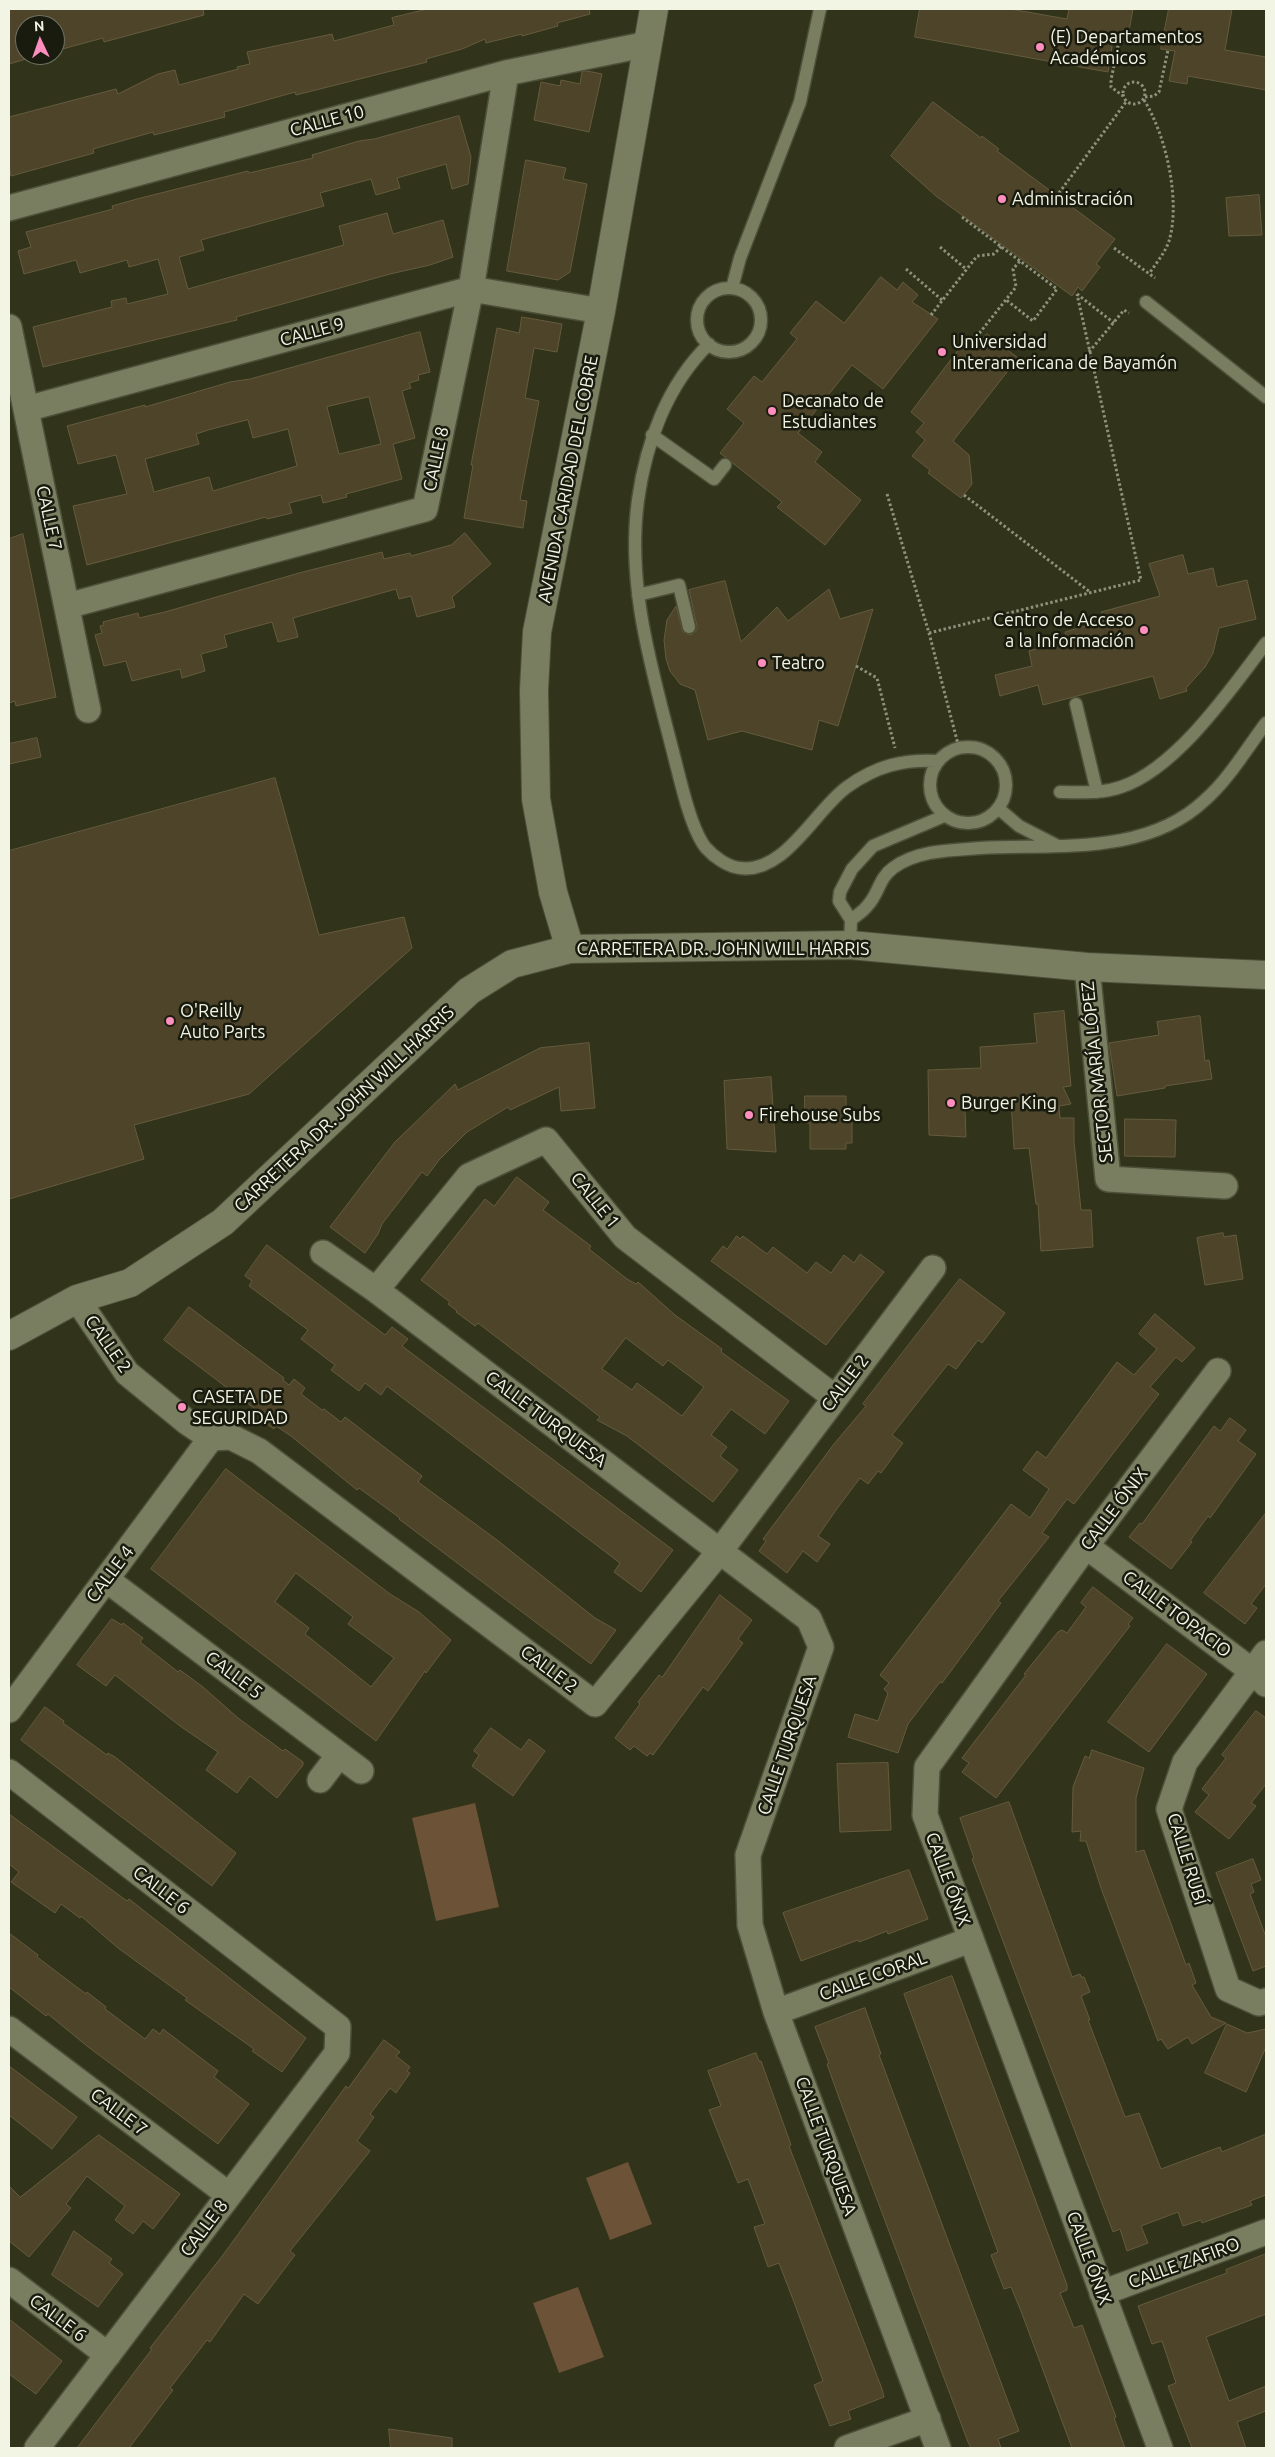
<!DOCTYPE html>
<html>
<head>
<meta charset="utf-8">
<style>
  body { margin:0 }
  #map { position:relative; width:1275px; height:2457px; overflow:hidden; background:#31341a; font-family:Ubuntu,sans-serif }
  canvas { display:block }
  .frame { position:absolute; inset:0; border:10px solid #f2f5e4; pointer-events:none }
  .north { position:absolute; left:15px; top:15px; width:50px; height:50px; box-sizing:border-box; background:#191b0f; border:1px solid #707264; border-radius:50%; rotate:357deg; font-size:14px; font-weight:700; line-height:20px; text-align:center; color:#f2f5e4 }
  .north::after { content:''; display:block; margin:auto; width:18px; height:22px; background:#fe8ebd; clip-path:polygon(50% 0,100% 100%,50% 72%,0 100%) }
</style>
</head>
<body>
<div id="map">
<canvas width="1275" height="2457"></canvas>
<div class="frame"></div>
<div class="north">N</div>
</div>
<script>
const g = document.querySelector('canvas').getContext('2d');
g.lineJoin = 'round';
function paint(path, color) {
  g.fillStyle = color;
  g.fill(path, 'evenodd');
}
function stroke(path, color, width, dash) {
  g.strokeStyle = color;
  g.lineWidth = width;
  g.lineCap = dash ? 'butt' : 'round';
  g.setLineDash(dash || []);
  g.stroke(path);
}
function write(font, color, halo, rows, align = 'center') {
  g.font = font + ' Ubuntu,sans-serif';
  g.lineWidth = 5;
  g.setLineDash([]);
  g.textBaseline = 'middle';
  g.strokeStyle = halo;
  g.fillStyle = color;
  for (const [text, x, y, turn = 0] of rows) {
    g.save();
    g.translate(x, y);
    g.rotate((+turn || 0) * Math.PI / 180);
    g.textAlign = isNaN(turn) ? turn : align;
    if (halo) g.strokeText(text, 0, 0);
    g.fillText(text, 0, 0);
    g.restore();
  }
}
const green = new Path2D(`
  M475,1803l24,104 -63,14 -24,-103z
  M628,2162l24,62 -42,16 -24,-62z
  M578,2287l26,70 -45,16 -26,-70z`);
const building = new Path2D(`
  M9,9h194l1,6 -100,27 -1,-4 -48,13v-26h-30v30h15l-31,9z
  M428,9h161l1,5 -33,9 1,3 -36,10v-2l-36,9 -1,-4 -23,10 -36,10 1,3 -131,33 -1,-3 -71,20 1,5 -71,18 -1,-3 -60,17 1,4 -83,23 -2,-10v-49l107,-28 2,5 40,-20 17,-4 4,15 59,-16 -1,-2 13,-3 -3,-12 85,-18 2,7 60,-16 -2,-7z
  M920,9h90l57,10 2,-10h64l-6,33 -14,-2 -5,32 -193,-35z
  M1169,9h63l-7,41 41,7v33l-78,-14 -1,8 -18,-3 6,-30 -14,-2z
  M587,71l15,3 -13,58 -55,-12 7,-38 19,4 1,-6 19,4 2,-12z
  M933,102l48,36 1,-2 17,13 -2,2 118,88 -19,25 4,3 -18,24 -4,-4 -6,9 -136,-100 -45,-40z
  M459,116l12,41 -3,27 -16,5 -6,-25 -49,14 3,10 -24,7 -5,-16 -51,14 4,13 -123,34 3,10 -25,7 9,32 156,-44 -5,-19 48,-13 6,21 50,-14 10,37 -23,8 -40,9 -154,43 1,3 -194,47 -10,-40 79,-20 -1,-6 15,-3 1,6 41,-10 -10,-35 -29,8 -2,-7 -47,13 -4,-13 -52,14 -6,-23 13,-4 -5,-15 87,-23 -1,-3 25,-7 111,-28 1,2 64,-15 -1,-3 47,-14 15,-2z
  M526,160l40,8 -3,11 24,5 -17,88 -12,8 -51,-9z
  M1259,195l3,40 -33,1 -3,-38z
  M881,277l16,13 6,-8 15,13 -6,7 26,17 -55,70 -31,-24 -54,68 24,19 -7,10 46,38 -36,45 -48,-38 5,-5 -62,-49 24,-30 -17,-14 27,-33 8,6 35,-43 -7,-6 26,-32 28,22z
  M522,317l40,7 -5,28 -23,-4 -9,50 14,3 -19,99 7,1 -4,27 -59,-10 9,-53h-2l26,-137 22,5z
  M420,332l10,40 -12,3 1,5 -10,3 2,5 -9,3 13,47 -22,6 9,35 -56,15 1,3 -24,6 -2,-8 -32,8 3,10 -25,6 -1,-2 -179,48 -14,-59 54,-12 -11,-39 -38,9 -11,-38 78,-21v2l85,-25 20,-3zM369,397l12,47 -42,10 -12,-47zM248,420l5,18 35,-9 9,37 -84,25 -4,-14 -55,15 -9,-33 54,-15 -3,-10 12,-4z
  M987,334l31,24 -65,83 16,14 3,29 -11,14 -33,-25 2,-3 -18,-14 13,-16 -9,-8 8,-9 -13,-11 54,-71 9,7z
  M465,533l26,31 -39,33 3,10 -38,10 -6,-21 -12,3 -3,-10 -103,29 5,19 -20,5 -6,-20 -48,13 3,12 -26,7 4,17 -23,7 -2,-9 -48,12 -6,-20 -22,5 -9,-31 7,-2 -2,-7 4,-1 -1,-3 35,-9 1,5 26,-6 134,-39 83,-21 2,7 26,-6 1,3 40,-11z
  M23,534l33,163 -40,9 -1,-5 -6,2v-164z
  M1183,555l5,19 25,-6 4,19 30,-7 9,39 -37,9 -6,25 -8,14 -19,21 1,3 -27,8 -7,-23 -110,29 -5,-20 -38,11 -5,-21 37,-9 -3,-15 38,-10 -2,-9 38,-11 -2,-9 59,-16 -11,-32z
  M725,581l16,61 36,-35 11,14 41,-32 11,30 33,-10 -35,117 -19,-6 -7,30 -70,-19 -34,9 -13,-50 -15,-6 -10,-13 -4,-12 -2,-19 3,-20 9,-14 7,26 8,3 6,-5v-4l-8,-36z
  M37,738l4,19 -32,7v-20z
  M275,778l44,157 85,-18 8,31 -163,146 -115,31 10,34 -135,40v-348z
  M1064,1011l7,75 -8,1 8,17 -12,2 1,12h14v24l7,68h10l2,37 -52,4 -3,-47h-2l-7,-56 -15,1 -3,-48 -37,3v6h-9l1,27 -37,-2 -1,-65 53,-2 -1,-21 57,-4 -3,-29z
  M1200,1016l5,45 4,-1 3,19 -47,7v2l-48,8 -8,-53 50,-8 -2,-13z
  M589,1043l6,65 -34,3 -2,-24 -49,23 -2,-3 -41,25 -28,28 -12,16 -5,-4 -40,52 -4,10 -13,19 -35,-26 65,-85 60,-58 3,6 82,-42z
  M771,1077l5,75 -49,-3 -3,-68z
  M805,1096h41v19h6v28h-6v6h-36v-26h-5z
  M1125,1119l51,1 -1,37 -50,-1z
  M517,1177l32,25 -6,8 48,36 -2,3 38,30 9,5 2,-2 37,33 47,34 -1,3 68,49 -24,33 -34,-25 -20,26 16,12 -7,9 18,14 -25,32 -86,-66 -30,-16 3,-3 -15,-12 -107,-82 -3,3 -19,-14 1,-1 -9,-7 2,-2 -29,-22 64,-81 9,7zM626,1338l37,28 5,-6 36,27 -22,29 -45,-33 -5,7 -30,-21z
  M1223,1233l1,4 12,-2 7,44 -38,6 -8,-47z
  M737,1236l3,3 3,-3 24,18 6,-7 34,26 9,-11 15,11 13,-18 10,8 6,-9 24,18 -58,73 -115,-84 12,-15 4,3z
  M267,1245l118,90 7,-8 16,12 -6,7 271,204 -32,42 -27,-20 6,-9 -233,-177 -6,9 -16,-12 -6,8 -28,-21 4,-5 -34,-26 7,-9 -59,-44 3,-5 -7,-5z
  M960,1279l45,34 -23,30 -4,-3 -22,29 -8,-5 -56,71 11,8 -22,30 -3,-2 -10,13 -8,-6 -24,32 -18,26 12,8 -13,18 -14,-11 -16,22 -28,-22 7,-10 -3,-2 71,-95 32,-38 -3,-2z
  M189,1307l95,71 -1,2 6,5 5,-6 11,9 -4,6 21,16 2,-1 17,13 4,-5 77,59 -4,6 79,58 98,78 21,12 -25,34 -192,-145 1,-1 -41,-30 -2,2 -66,-54 -15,-10 -2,3 -14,-10 3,-4 -99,-75z
  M1155,1314l40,34 -13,14 -6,-5 -26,30 9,7 -85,110 -7,-5 -25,34 7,4 -51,64 3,2 -59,80 -2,-1 -32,42 -10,29 -50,-16 7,-23 23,7 10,-28 -4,-4 5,-6 -9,-8 131,-171 19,14 19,-29 -26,-19 14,-19 9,7 71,-96 17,13 23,-26 -18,-15z
  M1230,1418l16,12 -8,11 18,13 -46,64 -2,-2 -18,25 2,1 -21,27 -42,-32 11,-14 2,1 72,-98 6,5z
  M226,1469l164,125 29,18 32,28 -25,33 -1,-2 -49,70 -225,-172zM296,1573l57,44 -5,7 46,34 -23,29 -66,-53 4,-6 -34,-26z
  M1266,1513v71l-15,20 6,4 -12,16 -41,-31z
  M1093,1587l40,31 -5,6 2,2 -134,172 -34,-26 7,-9 -7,-5 64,-83 -2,-1 34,-42 4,-2 5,3 19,-26 -5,-4z
  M720,1595l32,25 -14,19 5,4 -35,48 -5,-4 -50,68 -3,-2 -3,3 -13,-10 -4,4 -15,-12 25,-34 -2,-2 21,-27 3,2z
  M112,1619l10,6 1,-2 20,15 -3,4 38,30 2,-2 23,17 35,31 45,33 2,-2 18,13v3l-26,33 -27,-22 -13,17 -31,-23 12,-18 -38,-26 -65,-51 -9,11 -29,-21z
  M1167,1644l40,30 -58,78 -41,-30z
  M45,1707l19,14 -1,2 44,32 1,-2 7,4 121,96 -24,33 -191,-146z
  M1256,1711l10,7v66l-15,19 5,3 -27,33 -34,-27 14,-17 -7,-6 24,-31 -4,-3z
  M491,1728l30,22 8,-11 16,12 -32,45 -41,-30 7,-11 -5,-4z
  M1092,1750l52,18 -8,30v54l8,-2 42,115 3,-2 7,20 -4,2 19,32 15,6 -34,21 -4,-7 -20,12 -7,-10 -3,2 -57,-153 -15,-47h-6l1,-10 -9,1 1,-45 12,-31 4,2z
  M888,1763l3,67 -51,2 -3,-68z
  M1009,1802l63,175 8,-3 1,3h3l6,15 -9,4 9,24h-2l37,97 14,-4 22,56 59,-22 2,5 44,-18v61l-16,6 2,4 -50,18 -1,-3 -18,6 -5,-14 -37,14 7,17 -21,8 -7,-22 -7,3 -141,-373 2,-1 -14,-40z
  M9,1814l118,87 2,-2 177,139 -24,34 -30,-21 2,-2 -69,-49 2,-2 -69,-50 -37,-32 -1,2 -19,-14 -6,9 -44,-31 8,-10 -10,-8z
  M1253,1859l8,21 -10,4 3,8 -4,2 16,43v29l-13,5 -37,-98z
  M909,1870l19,49 -40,15 -1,-3 -28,11 -1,-2 -57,21 -18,-48z
  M9,1933l29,22 -1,2 49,37 1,-2 19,15 -1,2 40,30 8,-10 7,5 3,-5 55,42 -4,6 35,27 -31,40 -131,-98 -39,-32 -2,2 -37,-29z
  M952,1976l115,309v5l-7,3 14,35 8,-3 34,92 -2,1 11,30h-53l-51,-137 -10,-24 -7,2 -13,-34 7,-3 -94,-258z
  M865,2008l16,46 -2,1 140,376 -21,8 3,9h-30l-3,-6 -126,-336 -15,-42 2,-1 -14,-36z
  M1227,2024l20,9 19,-4v18l-20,45 -41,-19z
  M384,2040l16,12 -4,4 14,11 -3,4 3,2 -14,20 -6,-5 -20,26 4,3 -17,24 13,10 -80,100 5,4 -37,49 -14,-10 -34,48 -3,-2 -37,48 3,2 -44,58h-52l75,-99 -2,-1 73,-93 123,-169 2,2z
  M756,2053l3,8h2l30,84 -2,1 93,243 2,8 -36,14 3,8 -21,7 -16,-41 9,-4 -29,-79 -15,-39 -11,4 -14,-40 11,-3 -17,-45 -10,4 -29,-73 12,-4 -13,-35z
  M9,2066l68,51 -25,32 -43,-34z
  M99,2135l81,59 -27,35 -10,-8 -10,13 -18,-14 10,-14 -38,-30 -21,28 5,4 -42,49 -20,-16v-55l11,11z
  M74,2231l38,28 -3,4 14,11 -25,33 -46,-32z
  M1266,2254v60l-60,23 23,64 37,-15v25l-29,11 9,26h-54l-24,-62 8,-3 -14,-42 -10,3 -14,-38 89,-33 -1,-3z
  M9,2319l53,42 -26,33 -27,-20z
  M389,2429l63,9v10h-61z`);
const path = new Path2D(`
  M1119,41l-8,39v7l12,9
  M1123 93a11 11 0 1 1 22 0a11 11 0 1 1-22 0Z
  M1145,97l9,-1 5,-4 9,-42
  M1144,100c22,35 37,101 25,141 -4,12 -13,22 -20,33
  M1059,193l67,-91
  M962,217l95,72 -24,32 -28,-22
  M940,247l26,22
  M1114,248l41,30
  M906,269l36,31
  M1077,294l37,29
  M931,315l46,-59 17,-2 8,-8
  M970,345l46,-58 -3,-18 7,-8
  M1089,352l35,-42 5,3
  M887,494l42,139 30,115
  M964,495l126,97
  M929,633l212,-53 -64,-286
  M856,666l21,12 18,70`);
const service = new Path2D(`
  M732,288l8,-30 60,-156 20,-93
  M697 320a32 32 0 1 1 64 0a32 32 0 1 1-64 0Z
  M1146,302l120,95
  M709,344c-42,41 -63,99 -71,156 -12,88 15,172 36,256 6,23 17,74 32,92 8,9 22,19 34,20 45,6 75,-58 107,-81 29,-21 56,-28 91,-26
  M652,435l62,44 11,-14
  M638,595l41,-10 10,42
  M1076,704l21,88
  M930 785a38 38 0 1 1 76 0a38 38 0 1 1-76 0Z
  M1060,792c20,0 41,2 61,-5 56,-19 110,-98 145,-144
  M998,808l21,18 37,19
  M851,920c6,-5 13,-9 17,-15 11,-12 11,-27 25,-37 24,-18 60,-18 88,-20 75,-4 165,8 224,-48 24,-21 42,-52 61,-77
  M850,945l1,-25 -12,-19 1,-9 12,-23 21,-23 71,-30`);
const minor = new Path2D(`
  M9,208l497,-135 142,-29
  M9,327l79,383
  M26,409l445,-120 130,22
  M67,606l358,-97 46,-220 35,-216
  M1087,967l21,212 117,7
  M323,1253l53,37 433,329 12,28 -73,208 2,70 26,87 162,436
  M376,1290l93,-114 77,-36 79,97 209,160
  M77,1299l50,74 60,49 24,16 20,-1 28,14 336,253 125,-153 213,-283
  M1086,1546l166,125 14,13
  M107,1580l254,191
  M1266,1653l-81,109 -16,47 59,180 31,14 7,-2
  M9,1710l202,-272
  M9,1772l329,255 -1,26 -300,395
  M320,1780l19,-25
  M776,2012l194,-72
  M9,2029l220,166
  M9,2280l99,75
  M1102,2293l164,-61
  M847,2448l81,-29
  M1160,2448l-235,-633 2,-48 159,-221 132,-175`);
const tertiary = new Path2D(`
  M570,949l-17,-57 -17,-93 -2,-109 3,-58 64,-321 53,-302
  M9,1336l68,-37 53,-16 93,-61 246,-231 43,-27 58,-15 280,-4 237,22 179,8`);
const markers = [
  [1040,47,5,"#fe8ebd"],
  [1002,199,5,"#fe8ebd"],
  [942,352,5,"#fe8ebd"],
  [772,411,5,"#fe8ebd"],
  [1144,630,5,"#fe8ebd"],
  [762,663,5,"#fe8ebd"],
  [170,1021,5,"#fe8ebd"],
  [951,1103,5,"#fe8ebd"],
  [749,1115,5,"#fe8ebd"],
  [182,1407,5,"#fe8ebd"]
];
const poiNames = [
  ["(E) Departamentos",1050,37],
  ["Académicos",1050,58],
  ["Administración",1012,199],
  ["Universidad",952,342],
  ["Interamericana de Bayamón",952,363],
  ["Decanato de",782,401],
  ["Estudiantes",782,422],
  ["Centro de Acceso",1134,620,"right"],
  ["a la Información",1134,641,"right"],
  ["Teatro",772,663],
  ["O'Reilly",180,1011],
  ["Auto Parts",180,1032],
  ["Burger King",961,1103],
  ["Firehouse Subs",759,1115],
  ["CASETA DE",192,1397],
  ["SEGURIDAD",192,1418]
];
const streetNames = [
  ["CALLE 10",327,121,-15],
  ["CALLE 9",312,332,-15],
  ["CALLE 8",436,459,-78],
  ["AVENIDA CARIDAD DEL COBRE",568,479,-79],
  ["CALLE 7",49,518,78],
  ["CARRETERA DR. JOHN WILL HARRIS",723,949],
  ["SECTOR MARÍA LÓPEZ",1097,1072,-96],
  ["CARRETERA DR. JOHN WILL HARRIS",344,1109,-43],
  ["CALLE 1",595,1200,51],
  ["CALLE 2",108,1344,55],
  ["CALLE 2",845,1383,-53],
  ["CALLE TURQUESA",546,1419,37],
  ["CALLE ÓNIX",1114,1509,-53],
  ["CALLE 4",110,1574,-53],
  ["CALLE TOPACIO",1177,1614,37],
  ["CALLE 2",549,1669,37],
  ["CALLE 5",234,1675,37],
  ["CALLE TURQUESA",787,1745,-71],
  ["CALLE RUBÍ",1187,1859,73],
  ["CALLE ÓNIX",948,1879,70],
  ["CALLE 6",161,1890,38],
  ["CALLE CORAL",873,1976,-20],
  ["CALLE 7",119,2112,37],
  ["CALLE TURQUESA",826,2146,70],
  ["CALLE 8",204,2228,-53],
  ["CALLE ÓNIX",1089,2258,70],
  ["CALLE ZAFIRO",1184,2263,-20],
  ["CALLE 6",58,2318,37]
];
paint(green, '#6c5237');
paint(building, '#4d4429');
stroke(building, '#655b3f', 1);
stroke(service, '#4d5039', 15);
stroke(minor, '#4d5039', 28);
stroke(tertiary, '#4d5039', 30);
stroke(path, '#8e917c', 3, [2.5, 2.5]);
stroke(service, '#797e61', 12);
stroke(minor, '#797e61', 25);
stroke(tertiary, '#797e61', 28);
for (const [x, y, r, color] of markers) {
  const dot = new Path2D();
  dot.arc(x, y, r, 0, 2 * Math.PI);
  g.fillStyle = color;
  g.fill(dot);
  stroke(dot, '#191b0f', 2);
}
write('18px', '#f2f5e4', '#191b0f', poiNames, 'left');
write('18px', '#f2f5e4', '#191b0f', streetNames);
</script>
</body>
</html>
